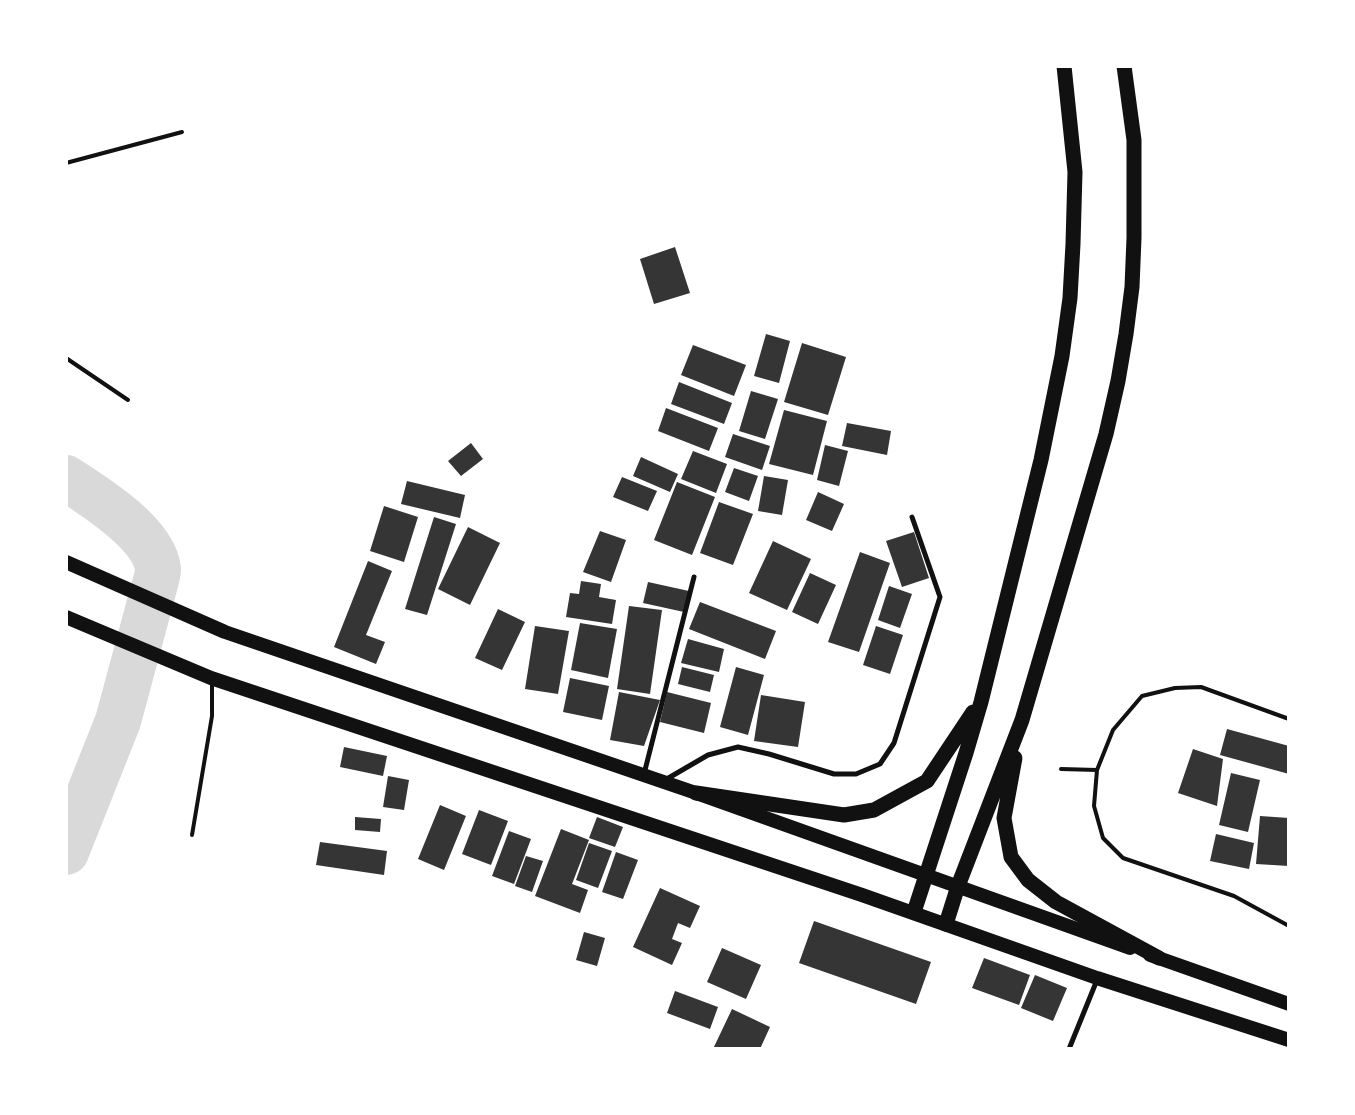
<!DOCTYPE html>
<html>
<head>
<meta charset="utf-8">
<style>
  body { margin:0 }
  #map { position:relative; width:1355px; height:1115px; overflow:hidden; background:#fff; font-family:Literata,serif }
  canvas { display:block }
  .frame { position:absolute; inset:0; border:68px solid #fff; pointer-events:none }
</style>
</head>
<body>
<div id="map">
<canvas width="1355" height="1115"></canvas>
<div class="frame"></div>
</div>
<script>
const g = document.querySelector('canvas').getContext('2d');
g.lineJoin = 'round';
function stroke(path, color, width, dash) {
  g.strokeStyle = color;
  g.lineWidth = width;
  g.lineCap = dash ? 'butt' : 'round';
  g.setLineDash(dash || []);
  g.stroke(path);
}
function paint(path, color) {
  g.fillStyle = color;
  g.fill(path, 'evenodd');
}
const river = new Path2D(`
  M66,478c28,18 88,55 92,91 0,5 -2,11 -3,15l-37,137 -52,131`);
const building = new Path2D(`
  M675,247l15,46 -36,11 -14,-45z
  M766,334l24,7 -11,42 -25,-7z
  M802,343l44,14 -18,58 -44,-13z
  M693,345l53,20 -12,31 -53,-21z
  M679,382l53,21 -8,21 -53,-20z
  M751,391l27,8 -13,40 -26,-8z
  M666,408l52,20 -9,23 -51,-20z
  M784,410l43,11 -14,54 -44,-11z
  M847,423l44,8 -4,24 -45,-9z
  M733,434l37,12 -8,24 -37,-13z
  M471,443l12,16 -22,17 -13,-15z
  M825,445l23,6 -9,35 -22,-6z
  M693,451l34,13 -11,29 -35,-14z
  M641,457l37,17 -8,18 -37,-16z
  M734,468l24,8 -9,25 -24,-9z
  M764,476l24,4 -6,35 -24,-4z
  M622,477l35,14 -9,20 -35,-14z
  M407,481l58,14 -5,23 -59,-14z
  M677,482l38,15 -23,58 -38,-15z
  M818,492l26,12 -12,27 -26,-11z
  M719,502l34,12 -20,51 -33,-12z
  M384,506l34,11 -14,45 -34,-11z
  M434,517l22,7 -29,91 -22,-6z
  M468,527l32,16 -30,62 -32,-16z
  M600,531l26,9 -15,42 -28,-10z
  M914,532l15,46 -27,9 -16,-46z
  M773,541l38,18 -24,51 -38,-17z
  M860,552l30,11 -31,89 -31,-10z
  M368,561l24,10 -26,64 19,7 -9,22 -42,-17z
  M810,573l26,12 -18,39 -26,-12z
  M581,581l20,3 -2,13 17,3 -4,24 -46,-7 4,-24 9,1z
  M648,582l41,9 -5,21 -41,-9z
  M889,586l23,8 -12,34 -22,-8z
  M700,602l76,29 -11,28 -76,-30z
  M629,606l33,4 -12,84 -33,-5z
  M498,609l27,13 -23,48 -27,-12z
  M580,623l37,6 -9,49 -37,-8z
  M535,626l34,5 -11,63 -33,-5z
  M876,626l27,9 -13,39 -27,-9z
  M688,639l36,10 -5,23 -38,-9z
  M682,667l32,8 -4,17 -32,-8z
  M736,667l28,8 -16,60 -28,-8z
  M570,678l39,8 -7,34 -39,-8z
  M619,692l41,8 -16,46 -34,-6z
  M667,692l44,11 -7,30 -44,-11z
  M761,695l44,7 -7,45 -44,-6z
  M1227,729l62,17v28l-69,-19z
  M344,747l43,9 -4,20 -43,-9z
  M1193,749l30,10 -6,47 -39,-13z
  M1231,773l29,7 -12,52 -29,-7z
  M388,776l21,4 -5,30 -21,-3z
  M440,805l26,11 -22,54 -26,-11z
  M479,810l29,11 -17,44 -29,-11z
  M1260,816l29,2v48l-33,-2z
  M355,817l26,2 -1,13 -25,-2z
  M597,817l26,10 -8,20 -26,-9z
  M561,829l28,11 -17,44 16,6 -8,23 -45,-17z
  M509,831l22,8 -17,45 -22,-8z
  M1216,834l38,9 -5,26 -39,-8z
  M320,842l67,9 -3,24 -68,-10z
  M589,843l23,8 -14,37 -22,-8z
  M616,852l22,8 -15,39 -21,-7z
  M526,856l17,5 -11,31 -17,-6z
  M660,888l40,18 -10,22 -12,-5 -6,16 10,4 -10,22 -39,-18z
  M814,921l117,41 -15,42 -117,-41z
  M584,932l21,6 -8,28 -21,-6z
  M722,948l39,17 -15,34 -39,-17z
  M984,958l46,17 -11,30 -47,-17z
  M1035,975l32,13 -14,33 -32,-13z
  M675,991l43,16 -8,22 -43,-16z
  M732,1009l38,18 -10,22h-47z`);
const service = new Path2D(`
  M66,163l116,-31
  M66,358l62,42
  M1289,719l-88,-32 -26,1 -33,8 -29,34 -16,40 -3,36 9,32 20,20 111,38 55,30
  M1061,769l36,1
  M192,835l20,-119v-34`);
const minor = new Path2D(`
  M644,774l50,-197
  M665,780l43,-25 30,-8 31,7 65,20h22l24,-10 14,-21 46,-146 -28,-80
  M1069,1049l28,-69`);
const trunk = new Path2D(`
  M66,562l159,70 471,161 434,155
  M66,617l145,61 651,217 235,83 192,62
  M1150,955l139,49`);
const motorway = new Path2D(`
  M1015,758l-11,60 7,39 17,23 28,22 103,56
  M696,793l148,22 30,-5 53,-29 46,-69
  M914,912l52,-159 15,-51 60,-242 21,-104 8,-58 3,-54 2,-72 -11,-106
  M946,924l12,-38 64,-166 84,-286 12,-53 8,-47 6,-47 2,-49v-98l-10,-74`);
stroke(river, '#d9d9d9', 46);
paint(building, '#353535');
stroke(service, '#111', 4);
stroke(minor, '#111', 5);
stroke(trunk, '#111', 14);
stroke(motorway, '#111', 15);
</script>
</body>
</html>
